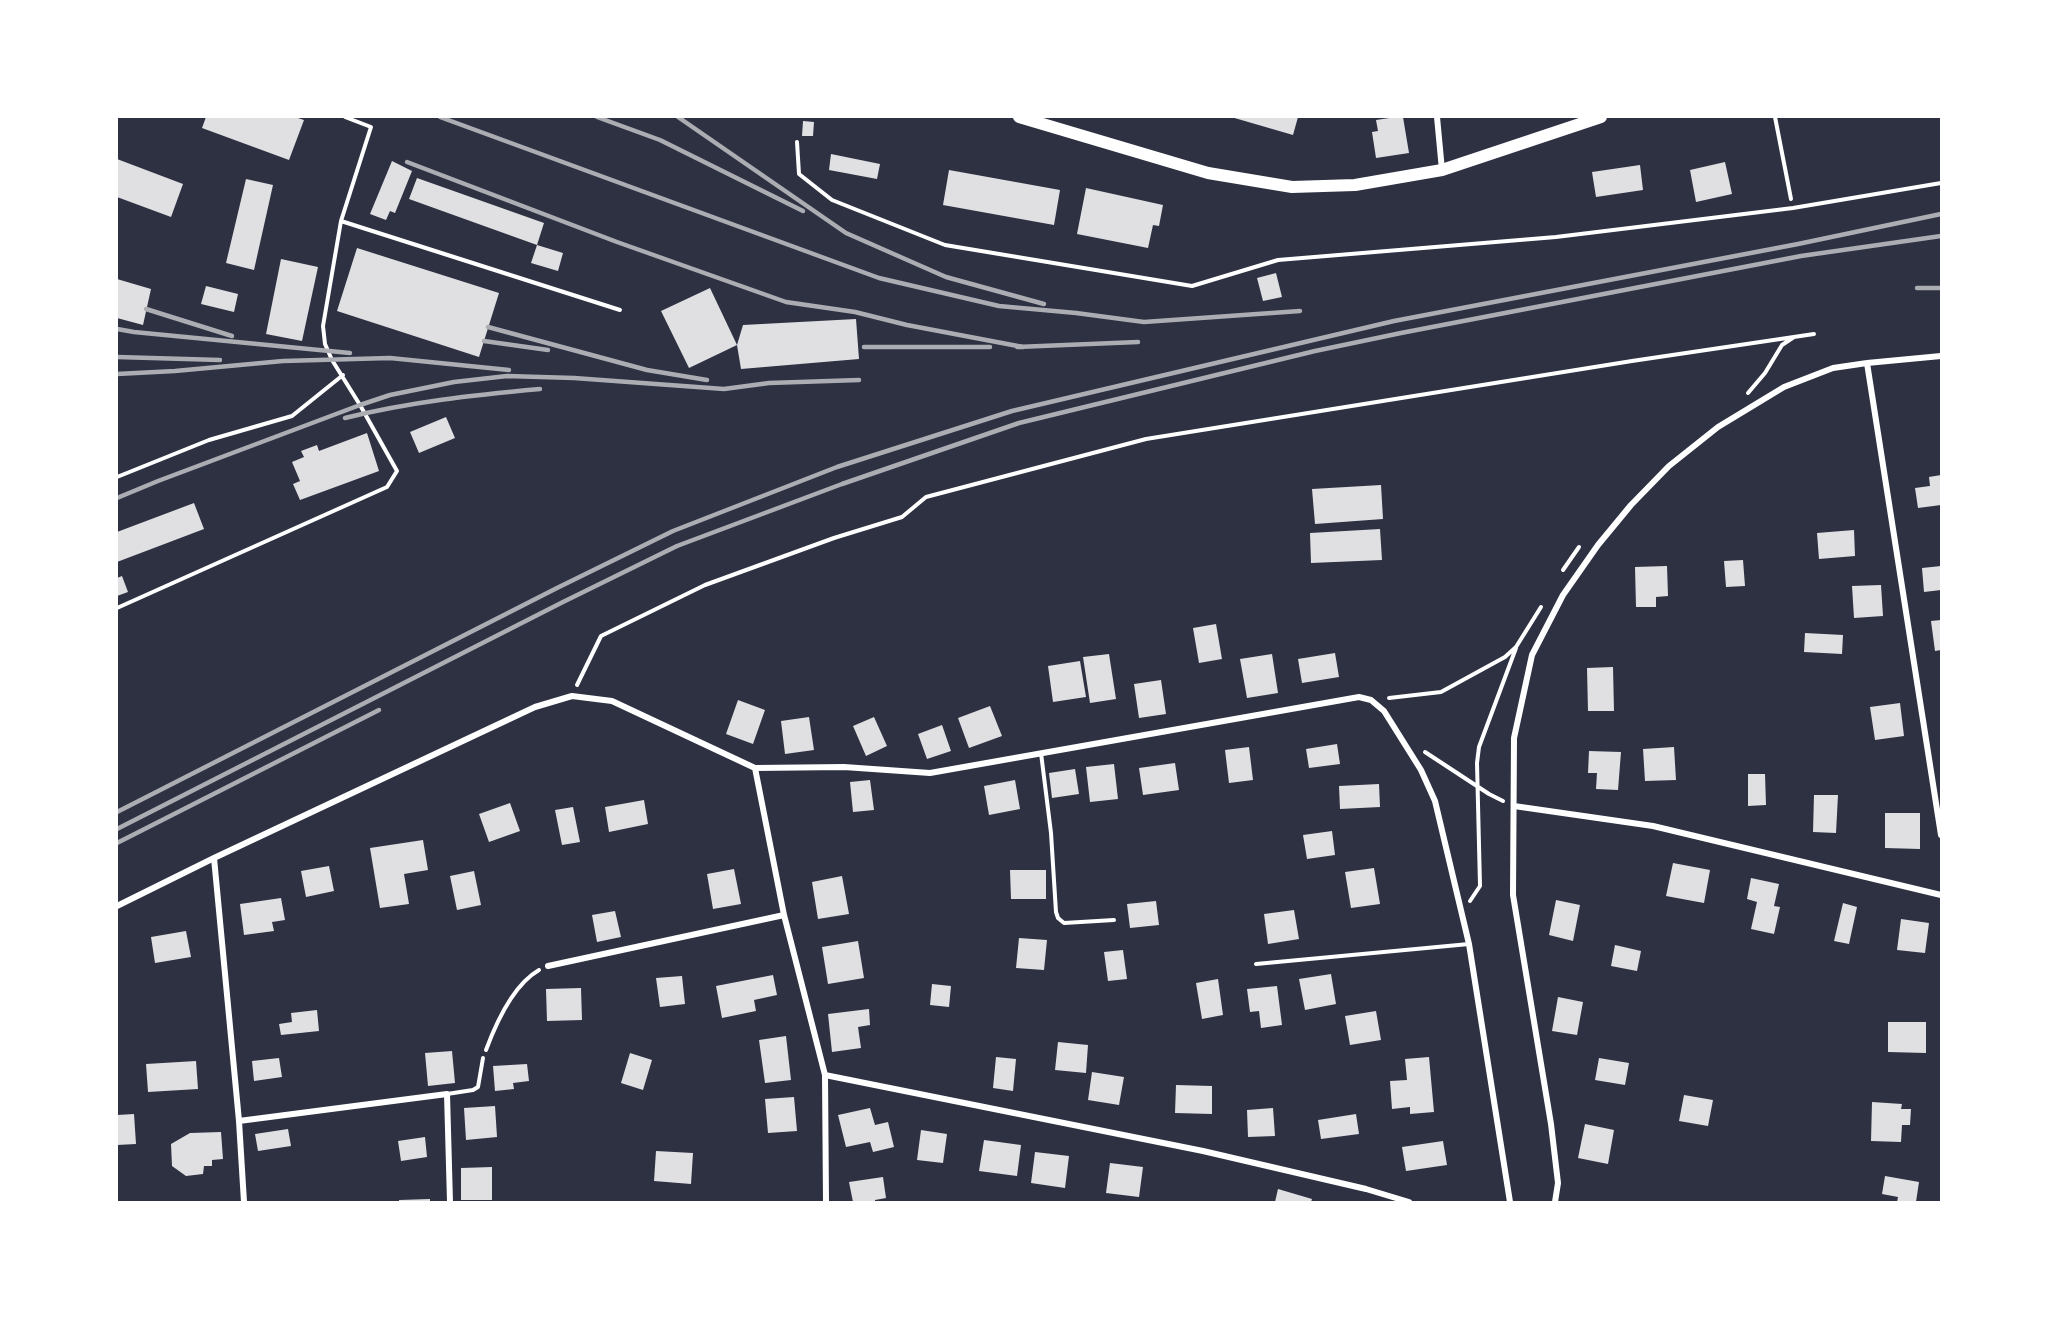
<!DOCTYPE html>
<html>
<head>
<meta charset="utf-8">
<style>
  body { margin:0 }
  #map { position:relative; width:2058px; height:1319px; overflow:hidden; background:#2d3142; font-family:Overpass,sans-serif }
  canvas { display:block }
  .frame { position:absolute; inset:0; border:118px solid #fff; pointer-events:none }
</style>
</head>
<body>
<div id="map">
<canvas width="2058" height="1319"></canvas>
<div class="frame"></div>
</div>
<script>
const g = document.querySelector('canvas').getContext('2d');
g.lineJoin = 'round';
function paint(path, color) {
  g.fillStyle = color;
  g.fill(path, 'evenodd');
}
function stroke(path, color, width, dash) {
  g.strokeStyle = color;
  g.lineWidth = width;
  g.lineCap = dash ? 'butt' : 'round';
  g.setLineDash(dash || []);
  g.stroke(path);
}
const building = new Path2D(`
  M206,117h89l9,3 -15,40 -87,-32z
  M1231,117h67l-5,18z
  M1396,117h7l6,36 -33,5 -4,-26 6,-1 -2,-11z
  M803,121l11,1 -1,14h-11z
  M831,154l49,10 -3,15 -48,-9z
  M117,159l66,25 -12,33 -54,-20z
  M392,161l20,10 -17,42 -5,-2 -4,9 -16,-6z
  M1725,162l7,32 -36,8 -6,-32z
  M1640,165l3,25 -47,7 -4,-25z
  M949,170l111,20 -6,35 -111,-20z
  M417,178l127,45 -7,22 -128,-46z
  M246,179l27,6 -19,85 -28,-7z
  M1086,188l77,17 -4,21 -6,-1 -5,23 -71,-14z
  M537,245l26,8 -5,18 -27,-8z
  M357,248l142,45 -20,64 -142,-46z
  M281,259l37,8 -16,74 -36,-7z
  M1276,273l6,24 -19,4 -6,-23z
  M117,279l34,10 -8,36 -26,-7z
  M206,286l32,8 -4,18 -33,-8z
  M710,288l27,57 -48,23 -28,-57z
  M856,319l3,40 -118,10 -4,-24 6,-20z
  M446,417l9,21 -36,15 -9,-21z
  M367,433l12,38 -79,29 -7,-16 7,-3 -8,-19 12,-5 -3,-6 16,-6 2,6z
  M1941,475v30l-23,3 -3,-20 15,-2 -1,-9z
  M1381,485l2,34 -68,5 -3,-35z
  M194,503l10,26 -87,33v-30z
  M1380,529l2,31 -71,3 -1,-30z
  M1854,530l1,26 -36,3 -2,-26z
  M1743,560l2,26 -19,1 -2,-26z
  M1667,566l1,30 -12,1v10h-20l-1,-40z
  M1941,566v24l-17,2 -2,-24z
  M122,576l6,16 -11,4v-18z
  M1881,585l2,31 -29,2 -2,-32z
  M1941,620v30l-6,1 -4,-30z
  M1216,624l6,35 -23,4 -6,-35z
  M1805,633l38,2 -1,19 -38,-2z
  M1335,653l4,24 -37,6 -4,-24z
  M1109,654l7,45 -26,4 -7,-46z
  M1272,654l6,39 -31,5 -7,-39z
  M1080,661l6,36 -33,5 -5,-36z
  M1613,667l1,44h-26l-1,-43z
  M1161,680l5,34 -27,4 -5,-34z
  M738,700l27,10 -12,34 -27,-10z
  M1900,703l4,33 -29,4 -5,-33z
  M990,706l12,30 -33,12 -11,-30z
  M809,717l5,33 -29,4 -4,-33z
  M874,717l13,29 -21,10 -13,-30z
  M942,725l9,26 -24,8 -9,-25z
  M1337,744l3,20 -31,4 -3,-19z
  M1249,747l4,33 -24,3 -4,-33z
  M1674,747l2,33 -31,1 -2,-32z
  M1589,751l32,1 -3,38 -22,-1 1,-16h-9z
  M1175,763l4,27 -36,5 -4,-27z
  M1114,764l4,35 -28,3 -4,-35z
  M1075,769l4,25 -27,4 -3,-25z
  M1748,774h17l1,31 -18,1z
  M870,780l4,30 -21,2 -3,-30z
  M1015,780l5,29 -31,6 -5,-29z
  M1379,784l1,23 -40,2 -1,-23z
  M1814,795h24l-2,38 -23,-1z
  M644,800l4,24 -39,8 -4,-25z
  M510,803l10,28 -31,11 -10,-28z
  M573,807l7,35 -18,3 -7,-35z
  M1885,813h35v36l-35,-1z
  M1332,831l3,24 -28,4 -4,-24z
  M423,840l5,30 -24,4 5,30 -29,4 -10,-60z
  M1673,863l37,7 -6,33 -38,-7z
  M329,866l5,25 -28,6 -5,-26z
  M1374,868l6,36 -29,4 -6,-36z
  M734,869l7,35 -28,5 -6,-35z
  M1010,870h36v29h-35z
  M474,871l7,34 -24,5 -7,-34z
  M842,876l7,38 -31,5 -6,-37z
  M1751,878l28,6 -5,22 6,1 -6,27 -23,-5 6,-27 -10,-3z
  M281,898l4,22 -13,2 2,9 -30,4 -4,-31z
  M1556,900l24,5 -7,36 -24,-6z
  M1156,901l3,24 -29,3 -3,-24z
  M1843,903l14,4 -8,37 -15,-3z
  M1294,910l5,29 -31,5 -4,-30z
  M615,911l6,26 -24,5 -5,-27z
  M1901,919l28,4 -4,30 -28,-3z
  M186,931l5,26 -36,6 -4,-26z
  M1019,938l28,2 -3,30 -28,-2z
  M858,941l6,37 -36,6 -6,-37z
  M1615,945l26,6 -4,20 -26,-5z
  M1123,950l4,29 -19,2 -4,-29z
  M1331,974l5,30 -31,6 -6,-31z
  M773,975l4,20 -23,5 2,11 -34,7 -6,-32z
  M682,976l3,28 -25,3 -4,-29z
  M1218,979l5,36 -21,4 -6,-36z
  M932,984l19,2 -2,21 -19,-2z
  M1277,986l5,39 -21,3 -2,-17 -9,1 -3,-23z
  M581,988l1,32 -35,1 -1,-32z
  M1558,997l25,5 -6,33 -25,-4z
  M869,1009l1,16 -12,2 3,21 -29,4 -4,-38z
  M317,1010l2,21 -38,4 -2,-11 13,-2 -1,-9z
  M1376,1011l5,29 -31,5 -5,-29z
  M1888,1022h38v31l-38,-1z
  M786,1036l5,44 -26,3 -6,-43z
  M1058,1042l30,3 -2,28 -31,-3z
  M452,1051l3,32 -27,3 -3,-33z
  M630,1053l22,7 -9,30 -22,-7z
  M996,1057l20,2 -3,32 -20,-3z
  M1429,1057l5,55 -24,2v-7l-18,2 -2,-28 17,-1 -2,-21z
  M279,1058l3,19 -28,4 -2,-20z
  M1599,1058l30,5 -4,22 -30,-5z
  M196,1061l2,28 -50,3 -2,-28z
  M527,1064l2,17 -16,2 1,6 -19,2 -2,-25z
  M1092,1072l32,5 -5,28 -31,-5z
  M1176,1085l36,1v28l-37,-1z
  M1684,1095l29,5 -5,26 -29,-5z
  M794,1097l3,34 -29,2 -3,-34z
  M1872,1102l30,2 -1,5h10l-1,16h-8l-1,17 -30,-1z
  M495,1106l2,31 -31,3 -2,-32z
  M870,1108l5,17 13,-3 6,25 -21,5 -3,-10 -24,5 -8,-32z
  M1273,1108l2,28 -27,1 -1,-27z
  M134,1114l2,30 -19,1v-30z
  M1356,1114l3,20 -38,5 -3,-19z
  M1585,1124l29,6 -6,34 -30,-6z
  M288,1129l3,17 -33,5 -3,-17z
  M921,1130l26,4 -4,29 -26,-3z
  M221,1132l2,27 -11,1v6h-8l-1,8 -17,2 -14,-10 -1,-22 19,-11z
  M425,1137l2,20 -26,4 -3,-20z
  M984,1140l37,5 -4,31 -38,-5z
  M1443,1141l4,24 -41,6 -4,-24z
  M656,1151l37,2 -2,31 -37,-3z
  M1035,1152l34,4 -4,32 -34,-5z
  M1110,1163l33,4 -4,30 -33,-4z
  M492,1167v33h-31v-32z
  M1885,1176l34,6 -3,20h-19l1,-5 -16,-3z
  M883,1177l3,21 -11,2v2h-22l-4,-20z
  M1278,1189l34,10 -1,3h-36z
  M430,1199v3h-31v-2z`);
const path = new Path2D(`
  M1775,117l16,82
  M1748,393l17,-20 17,-28 12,-8
  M1563,570l16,-23
  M577,685l24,-49 104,-51 129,-47 68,-21 24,-20 220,-58 486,-78 182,-27
  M1389,698l52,-6 64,-35 11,-10 25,-40
  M1425,752l64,42 14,7
  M1470,901l10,-15 -3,-123 2,-16 37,-99
  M486,1050c10,-27 27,-65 53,-80`);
const service = new Path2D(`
  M797,142l2,32 33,26 113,45 247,41 86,-26 278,-23 237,-29 148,-25
  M341,221l279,89
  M117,477l92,-37 83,-24 51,-41
  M117,608l270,-121 10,-16 -37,-66 -28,-45 -7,-16 -2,-18 18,-105 30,-94 -26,-10
  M1041,753l10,80 5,79 2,6 6,5 50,-3
  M1256,964l213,-20
  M447,1094l26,-4 5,-3 5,-29`);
const minor = new Path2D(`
  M1437,117l5,53
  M1867,363l74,472
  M755,768l29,147 41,160 1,127
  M1514,806l139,20 288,69
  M214,858l25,263 5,81
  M117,906l97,-48 321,-151 37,-11 40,5 143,67 89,-1 86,6 429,-76 12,3 13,11 37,59 14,31 34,143 41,258
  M548,966l236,-51
  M825,1075l378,76 163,38 43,13
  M239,1121l208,-27 3,108
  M1555,1202l3,-19 -7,-59 -38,-229 1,-157 18,-83 31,-60 35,-50 33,-40 38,-39 49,-39 66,-40 49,-19 34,-5 74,-7`);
const secondary = new Path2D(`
  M1019,117l189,56 84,14 63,-2 87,-15 159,-53`);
const rail = new Path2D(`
  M440,117l439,161 120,28 77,7 68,9 156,-11
  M597,117l63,23 143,71
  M678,117l168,116 100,44 98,27
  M407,162l210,80 169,60 69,10 52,13 116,22
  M1917,288h24
  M146,309l86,27
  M488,327l159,43 60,10
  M117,329l17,3 216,21
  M484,341l64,9
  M864,347h126
  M1017,347l121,-5
  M117,357l103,3
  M117,374l58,-3 108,-10 107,-3 119,12
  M345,418c64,-16 129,-23 195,-29
  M117,498l41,-17 202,-76 30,-10 64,-13 53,-6 67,2 150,11 45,-6 90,-3
  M117,812l440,-224 116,-57 164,-64 175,-56 382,-90 404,-77 143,-30
  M117,829l446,-227 114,-56 165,-62 177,-61 296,-72 86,-18 400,-77 140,-20
  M117,843l262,-133`);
paint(building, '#e0e0e3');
stroke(path, '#fff', 4);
stroke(service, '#fff', 4);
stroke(minor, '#fff', 6);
stroke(secondary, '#fff', 12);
stroke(rail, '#abadb3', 4.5);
</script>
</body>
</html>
